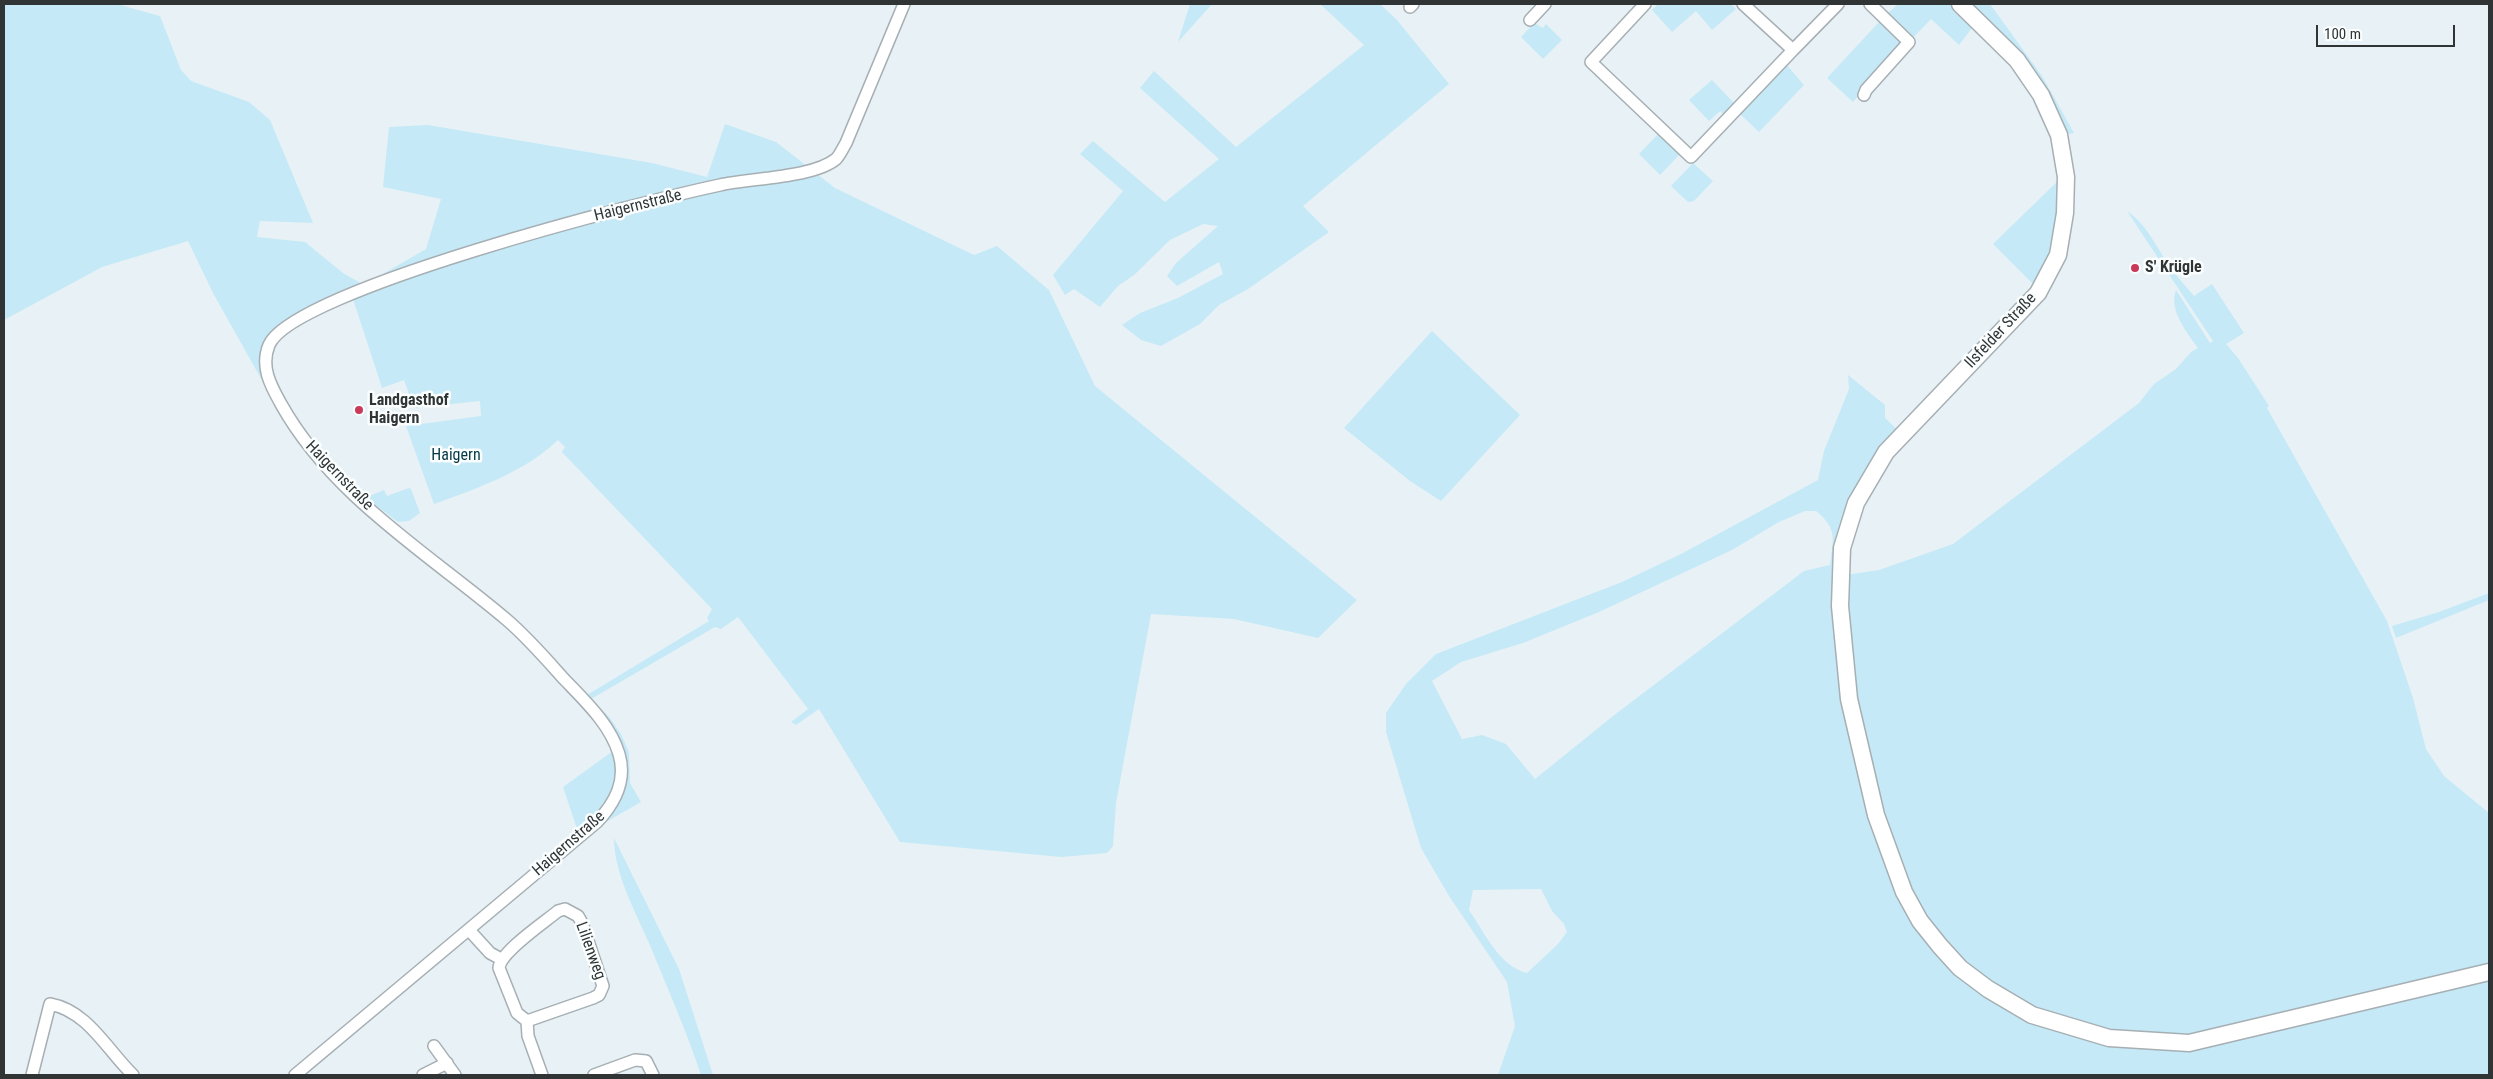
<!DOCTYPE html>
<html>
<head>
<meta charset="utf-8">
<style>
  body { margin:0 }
  #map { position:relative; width:2493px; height:1079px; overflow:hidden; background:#e8f2f6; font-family:"Roboto Condensed",sans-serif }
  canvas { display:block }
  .frame { position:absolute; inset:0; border:5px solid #303435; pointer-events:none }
  .scale { position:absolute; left:2316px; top:25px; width:139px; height:22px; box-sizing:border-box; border:2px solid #303435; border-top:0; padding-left:6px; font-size:15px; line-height:18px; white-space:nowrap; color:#303435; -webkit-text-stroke:4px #fbfefe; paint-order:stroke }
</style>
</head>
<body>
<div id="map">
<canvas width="2493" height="1079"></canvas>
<div class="frame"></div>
<div class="scale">100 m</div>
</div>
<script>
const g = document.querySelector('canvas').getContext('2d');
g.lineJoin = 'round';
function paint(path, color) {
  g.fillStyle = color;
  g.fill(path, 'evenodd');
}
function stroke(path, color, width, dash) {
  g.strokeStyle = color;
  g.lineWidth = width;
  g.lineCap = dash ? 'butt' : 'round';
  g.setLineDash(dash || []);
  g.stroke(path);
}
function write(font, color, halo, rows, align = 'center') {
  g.font = font + ' "Roboto Condensed",sans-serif';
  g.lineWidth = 5;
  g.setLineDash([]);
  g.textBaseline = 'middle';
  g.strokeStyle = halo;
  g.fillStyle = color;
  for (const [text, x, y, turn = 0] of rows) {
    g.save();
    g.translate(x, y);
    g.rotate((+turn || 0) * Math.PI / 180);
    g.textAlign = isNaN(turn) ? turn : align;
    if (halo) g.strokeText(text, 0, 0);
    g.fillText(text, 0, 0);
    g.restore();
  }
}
const green = new Path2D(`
  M4,4h113l43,12 21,54 10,11 58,21 21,18 43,103 -53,-2 -3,16 48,5 38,31 21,12 62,-36 15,-50 -58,-12 6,-60 39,-2 224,38 55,14 18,-53 51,18 59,46 139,67 23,-9 52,44 46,96 262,214 -39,38 -84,-19 -83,-5 -35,189 -3,43 -6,7 -46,4 -161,-15 -81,-133 -23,16 -5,-3 17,-13 -70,-92 -17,12 -6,-2 -124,72 19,19 11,16 8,18 1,31 11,19 -35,20 -25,19 -18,-54 50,-36 -7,-16 -68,-90 49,50 122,-74 -2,-3 5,-9 -150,-157 3,-5 -7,-7c-33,32 -82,49 -124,64l-28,-78 75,-10 -1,-15 -66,7 -10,-28 -22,8 -30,-92c-33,12 -71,18 -88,51l14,62 -65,-116 -25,-52 -86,26 -98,53z
  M1190,4h22l-34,38z
  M1320,4h60l17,16 52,64 -146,122 26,26 -81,57 -29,16 -19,19 -39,22 -20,-6 -19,-15 18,-12 38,-15 45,-24 -4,-12 -42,24 -10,-10 9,-13 42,-37 -15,-2 -33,16 -36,35 -16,11 -18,21 -26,-18 -9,6 -12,-20 70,-84 -43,-37 13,-13 72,61 54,-43 -79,-71 14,-17 82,76 128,-102z
  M1658,4h73l5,5 -24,21 -16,-19 -24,21 -20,-22z
  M1898,4h57l16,19 1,5 -13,17 -28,-26 -18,19 -26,-24z
  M1972,4h18l52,72 32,57 -12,2z
  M1880,21l20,20v6l-47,55 -26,-24z
  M1534,23l9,5 3,-4 16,16 -19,19 -22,-22z
  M1786,64l18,21 -45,47 -19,-18z
  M1712,80l23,24 -10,12 -5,-5 -11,10 -20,-21z
  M1660,132l22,20 -22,23 -21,-21z
  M1693,163l20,18 -19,20 -6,1 -17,-16z
  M2064,175l-8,80 -19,33 -44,-44z
  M2127,211c18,12 26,30 38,48 8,13 19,25 29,37l18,-12 32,49 -18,11 12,14 31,48 -2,2 120,213 26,77 13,51 18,27 45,37v262h-991l17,-49 -8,-44 -58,-86 -28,-48 -35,-116v-19l20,-29 30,-30 186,-72 59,-28 137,-74 6,-29 25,-62 -1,-14 37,30v13l15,14 -42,72 -13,71 34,-5 74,-26 186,-141 15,-19 22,-15 15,-17 7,-4c-10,-14 -30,-38 -22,-58l34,53 3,-2zM1805,511h11c22,18 17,28 14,54l-26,6 -191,145 -78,63 -29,-35 -24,-9 -20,4 -30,-58 29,-19 62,-19 76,-31 133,-62 47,-28zM1541,889l11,22 12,13 3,8 -9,12 -31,29c-28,-7 -42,-40 -58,-63l4,-20z
  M1432,331l88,84 -79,86 -31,-20 -66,-53z
  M409,488l2,1 9,24 -11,8 -11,1 -28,-21 -1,-5 15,-6 3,6z
  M2489,593v7l-93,38 -4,-12 47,-14z
  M614,838l65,131 34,106h-12c-15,-45 -34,-88 -52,-132 -14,-32 -35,-70 -35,-105z`);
const street = new Path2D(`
  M1645,4l-54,58 100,95 102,-107
  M1743,4l50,46 45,-46
  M1410,7l3,-3
  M1530,20l15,-16
  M1864,95l2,-5 43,-48 -39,-38
  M565,909l13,7 4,7 21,63 -4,9 -6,3 -66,23 -10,-8 -18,-45c1,-16 46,-46 59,-57z
  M469,930l21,23 11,6
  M527,1021l1,15 14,39
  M434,1046l21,29
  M32,1075l18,-71c38,7 57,46 83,71
  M295,1075l302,-253c18,-19 30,-41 22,-68 -9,-30 -34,-53 -55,-75 -18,-20 -36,-41 -57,-59 -79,-67 -174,-123 -226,-216 -10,-18 -21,-37 -12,-59 23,-55 380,-145 451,-160 30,-7 93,-7 116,-26 4,-4 7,-11 10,-16l58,-139
  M423,1075l24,-12
  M594,1075l41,-15 11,1 7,14`);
const secondary = new Path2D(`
  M1960,4l57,56 24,35 18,40 7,42 -1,36 -7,42 -20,38 -152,159 -30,51 -14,45 -2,58 9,93 27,116 28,77 16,29 20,25 20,22 28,21 44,26 77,23 80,5 300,-71`);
const markers = [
  [2135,268,5,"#c93959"],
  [359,410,5,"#c93959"]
];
const streetNames = [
  ["Haigernstraße",638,206,-14],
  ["Ilsfelder Straße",2001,331,-47],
  ["Haigernstraße",339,476,46],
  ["Haigernstraße",569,844,-41],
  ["Lilienweg",590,951,70]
];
const poiNames = [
  ["S' Krügle",2145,268],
  ["Landgasthof",369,401],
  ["Haigern",369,419]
];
const parkNames = [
  ["Haigern",456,456]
];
paint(green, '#c5e9f6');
stroke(street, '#a6afb3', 14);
stroke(secondary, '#a6afb3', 19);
stroke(street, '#fff', 11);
stroke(secondary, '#fff', 16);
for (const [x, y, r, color] of markers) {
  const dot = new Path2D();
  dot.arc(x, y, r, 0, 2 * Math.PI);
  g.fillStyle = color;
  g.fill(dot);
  stroke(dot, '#fbfefe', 2);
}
write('16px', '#303435', '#fbfefe', streetNames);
write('bold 16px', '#303435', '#fbfefe', poiNames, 'left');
write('16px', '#043644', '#fbfefe', parkNames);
</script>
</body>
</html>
